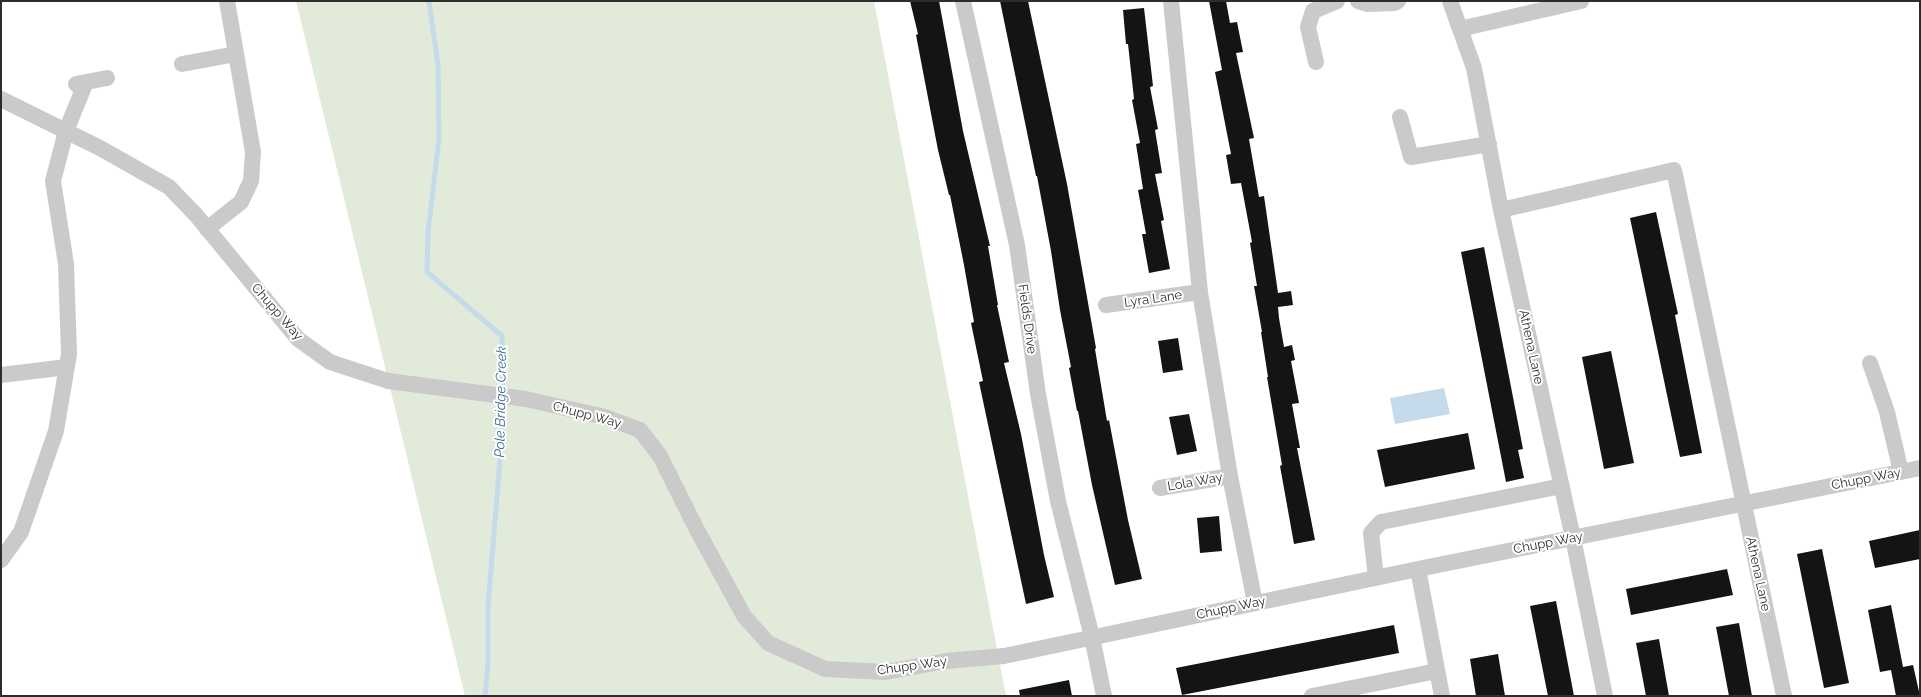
<!DOCTYPE html>
<html>
<head>
<meta charset="utf-8">
<style>
  body { margin:0 }
  #map { position:relative; width:1921px; height:697px; overflow:hidden; background:#fff; font-family:Raleway,sans-serif }
  canvas { display:block }
  .frame { position:absolute; inset:0; border:2px solid #2d2d2d; pointer-events:none }
</style>
</head>
<body>
<div id="map">
<canvas width="1921" height="697"></canvas>
<div class="frame"></div>
</div>
<script>
const g = document.querySelector('canvas').getContext('2d');
g.lineJoin = 'round';
function paint(path, color) {
  g.fillStyle = color;
  g.fill(path, 'evenodd');
}
function stroke(path, color, width, dash) {
  g.strokeStyle = color;
  g.lineWidth = width;
  g.lineCap = dash ? 'butt' : 'round';
  g.setLineDash(dash || []);
  g.stroke(path);
}
function write(font, color, halo, rows, align = 'center') {
  g.font = font + ' Raleway,sans-serif';
  g.lineWidth = 4;
  g.setLineDash([]);
  g.textBaseline = 'middle';
  g.strokeStyle = halo;
  g.fillStyle = color;
  for (const [text, x, y, turn = 0] of rows) {
    g.save();
    g.translate(x, y);
    g.rotate((+turn || 0) * Math.PI / 180);
    g.textAlign = isNaN(turn) ? turn : align;
    if (halo) g.strokeText(text, 0, 0);
    g.fillText(text, 0, 0);
    g.restore();
  }
}
const green = new Path2D(`
  M296,1h578l132,695h-541z`);
const water = new Path2D(`
  M1444,388l6,26 -55,10 -5,-26z`);
const stream = new Path2D(`
  M429,1l9,64 1,74 -11,93 -1,40 75,64 1,87 -15,183v59l-3,31`);
const building = new Path2D(`
  M910,1h29l24,130 27,115h-2l10,59h-1l12,57 -5,1 17,71 23,121 10,42 -28,7 -47,-222 4,-1 -12,-58 3,-1 -10,-57 -14,-70h-1l-11,-45 -22,-115 2,-1z
  M1000,1h28l39,183 29,164 -1,1 12,72 2,-1 19,100 14,59 -27,6 -23,-100 -14,-74h-1l-8,-43 2,-1 -11,-57 -9,-59 -14,-75h-1z
  M1209,1h17l4,22 7,-1 6,30 -7,1 18,85 -5,1 10,58 5,-1 14,97 13,-2 2,14 -15,2 1,11 5,29 8,-2 3,15 -4,1 8,42 -7,1 8,44h-3l18,92 -21,4 -14,-78 2,-1 -15,-88h1l-7,-45h1l-8,-46h3l-7,-43 2,-1 -11,-59 -10,1 -5,-29 5,-1 -16,-82 7,-2z
  M1144,8l9,78 -3,1 8,42 -3,1 7,43 -7,1 9,46 -3,1 9,48 -21,4 -7,-39h4l-8,-44 5,-1 -7,-45 4,-1 -8,-43 2,-1 -6,-55h-2l-3,-34z
  M1656,212l22,102 -3,1 27,138 -22,4 -50,-239z
  M1484,247l39,202 -5,1 6,28 -18,4 -45,-230z
  M1178,338l5,32 -20,3 -5,-32z
  M1611,351l23,112 -30,6 -22,-112z
  M1189,414l8,37 -20,4 -8,-38z
  M1468,433l7,36 -90,18 -8,-37z
  M1219,516l3,35 -22,2 -3,-35z
  M1920,530v29l-45,9 -6,-27z
  M1822,549l27,134 -25,5 -27,-134z
  M1727,569l6,26 -102,20 -5,-26z
  M1556,601l18,95h-26l-18,-90z
  M1891,605l12,62 10,-2 7,31h-24l-5,-26 -11,2 -12,-62z
  M1739,623l13,73h-23l-13,-69z
  M1394,625l5,28 -217,42 -6,-27z
  M1659,639l10,57h-23l-10,-53z
  M1498,654l7,42h-29l-6,-37z
  M1069,680l3,16h-52l-1,-6z`);
const minor = new Path2D(`
  M963,1l54,244 21,149 20,107 34,136 12,59
  M1171,1l29,291 30,184 25,127
  M1358,1l10,3 26,-1 4,-2
  M1450,1l24,67 27,142 72,328 32,158
  M1460,29l121,-28
  M1316,62l-8,-35 5,-16 24,-10
  M182,64l54,-10
  M76,84l31,-6
  M1,99l99,49 69,39 27,28 102,124 32,23 58,19 138,18 79,18 35,13 20,26 36,72 48,88 24,27 57,26 61,3 60,-11 58,-5 414,-87 502,-101
  M1400,117l11,40 78,-13
  M1501,210l173,-40 110,526
  M207,229l34,-27 10,-21 2,-29 -26,-151
  M1106,305l94,-13
  M1870,363l17,49 14,60
  M1,375l66,-8
  M1160,488l70,-12
  M1,560l20,-28 35,-101 13,-77 -3,-90 -13,-83 13,-50 20,-49
  M1418,569l24,127
  M1376,578l-5,-45 10,-11 181,-36
  M1312,696l125,-25`);
const streetNames = [
  ["Lyra Lane",1153,299,-8],
  ["Chupp Way",277,312,49],
  ["Fields Drive",1027,319,82],
  ["Athena Lane",1531,347,78],
  ["Chupp Way",587,415,15],
  ["Chupp Way",1866,479,-11],
  ["Lola Way",1195,482,-10],
  ["Chupp Way",1548,543,-11],
  ["Athena Lane",1758,574,78],
  ["Chupp Way",1231,608,-12],
  ["Chupp Way",912,666,-8]
];
const waterNames = [
  ["Pole Bridge Creek",501,402,-89]
];
paint(green, '#e2ebda');
paint(water, '#c5dbeb');
stroke(stream, '#c5dbeb', 5);
paint(building, '#141414');
stroke(minor, '#cacaca', 16);
write('13px', '#2d2d2d', '#fff', streetNames);
write('italic 14px', '#3a6a90', '#fff', waterNames);
</script>
</body>
</html>
